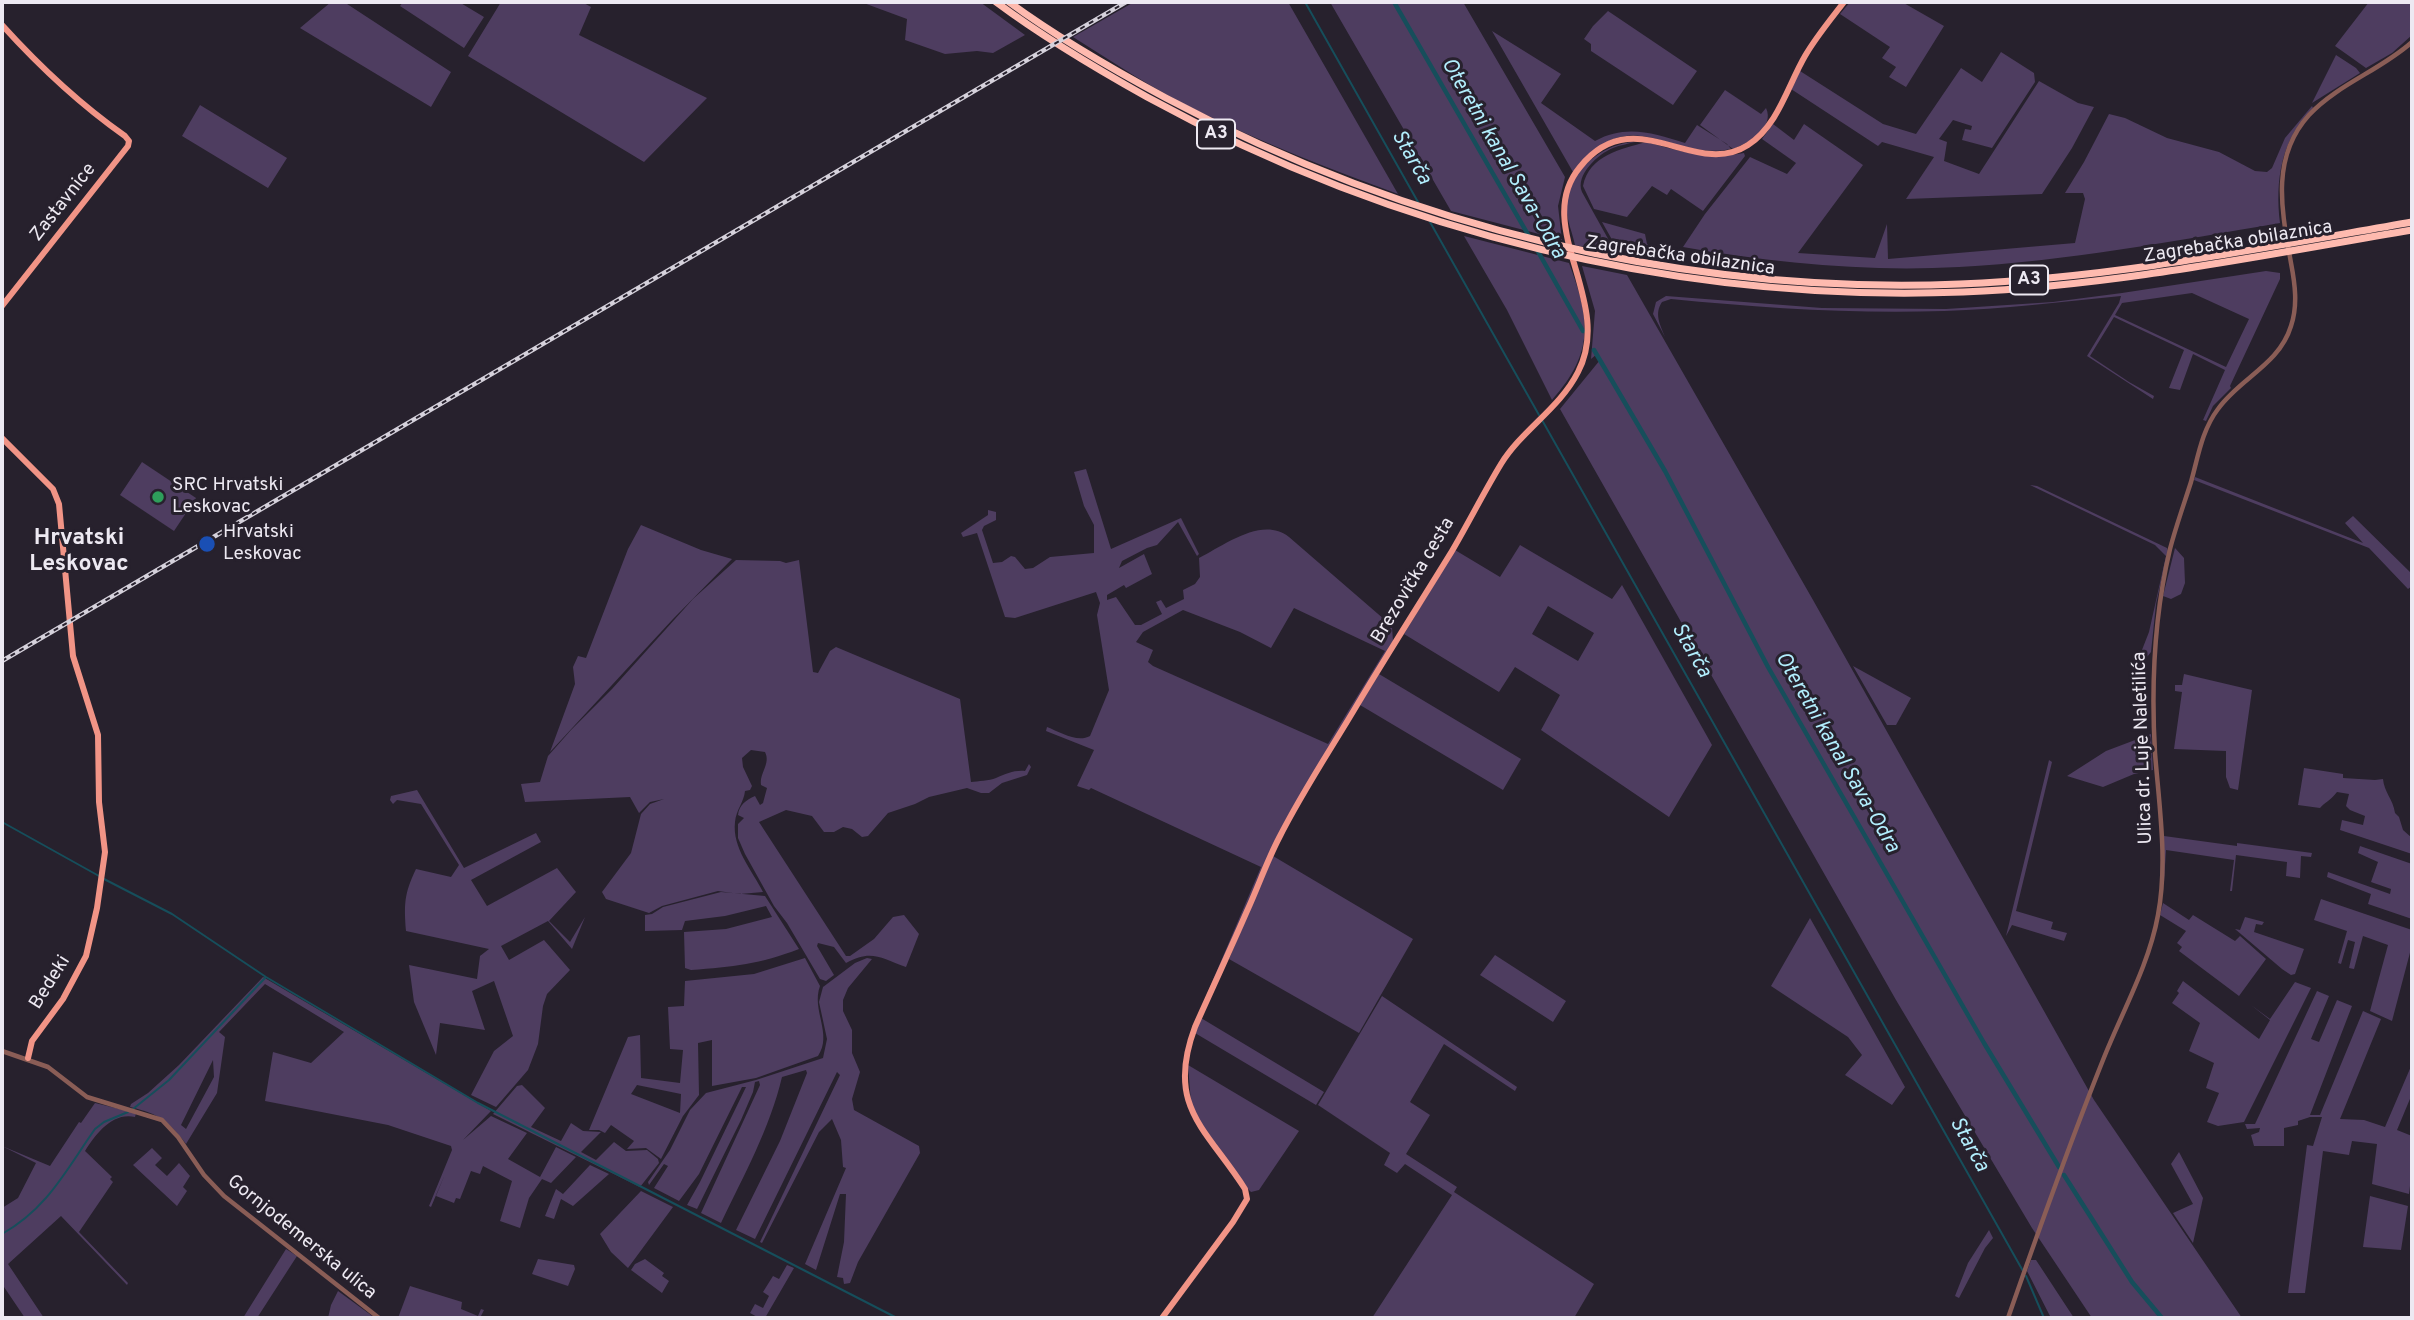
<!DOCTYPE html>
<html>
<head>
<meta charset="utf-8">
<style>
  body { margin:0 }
  #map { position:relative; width:2414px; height:1320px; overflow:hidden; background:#27212d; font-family:Overpass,sans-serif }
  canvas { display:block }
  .frame { position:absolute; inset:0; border:4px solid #ede9f2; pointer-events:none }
</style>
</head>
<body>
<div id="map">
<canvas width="2414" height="1320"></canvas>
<div class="frame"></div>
</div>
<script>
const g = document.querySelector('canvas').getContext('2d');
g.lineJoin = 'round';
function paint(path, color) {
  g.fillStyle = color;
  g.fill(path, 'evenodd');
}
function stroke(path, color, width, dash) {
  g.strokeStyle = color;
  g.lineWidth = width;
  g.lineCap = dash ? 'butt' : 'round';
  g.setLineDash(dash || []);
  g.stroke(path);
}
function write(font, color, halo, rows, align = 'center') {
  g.font = font + ' Overpass,sans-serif';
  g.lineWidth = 6;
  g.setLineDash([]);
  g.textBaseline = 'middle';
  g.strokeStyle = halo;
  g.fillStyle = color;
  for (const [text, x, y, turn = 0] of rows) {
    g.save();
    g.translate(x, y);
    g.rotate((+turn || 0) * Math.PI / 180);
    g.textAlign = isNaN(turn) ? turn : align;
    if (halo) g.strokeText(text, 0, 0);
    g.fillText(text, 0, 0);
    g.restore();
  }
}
const green = new Path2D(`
  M331,2h13l107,70 -20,35 -131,-79z
  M403,2h56l25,15 -20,31 -64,-42z
  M501,2h81l9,5 -12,28 128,63 -63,64 -176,-106z
  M861,2h119l45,33 -32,18 -16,-2 -32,3 -40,-14 2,-21z
  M1134,2h154l110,192c-68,-25 -135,-51 -200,-83 -43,-21 -84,-48 -125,-74z
  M1330,2h133l102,175 -7,29 4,34 -111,-29z
  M1850,2h52l42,24 -38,61 -17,-10 7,-10 -14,-9 8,-11 -50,-33z
  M2369,2h43v33l-20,18 -26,15 -31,-22z
  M1608,11l89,60 -24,34 -82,-54v-7l-7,-5 9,-13z
  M1492,31l69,43 -20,29 54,38c31,-17 58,-8 90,2l12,-18 30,19 4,5c-63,13 -99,-51 -158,23z
  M2001,52l33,21 1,9 -43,66 -30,-8 3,-11 6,1 1,-4 -19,-6 -14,19 8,3 -3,19 35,13 60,-93 39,22 16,4 -22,41 -30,46 -136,5 28,-42 -52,-15 -4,4 -87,-57 9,-18 83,53 33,10 45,-66 21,14z
  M2336,55l20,13 4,5 -48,30z
  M1725,90l36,24 5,-6c9,19 -17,35 -33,41l-33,-24z
  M200,105l87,53 -19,30 -86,-52z
  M2312,106l1,2c-32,31 -38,72 -33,115 -106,18 -213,38 -321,44 -93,5 -185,-4 -276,-20l22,-33 45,-57 37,17 9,-11 -34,-24 11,-15 21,16 10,-16 59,41 -65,88 77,5 12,-34 1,35 187,-16 10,-44 -2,-6h-18l19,-31 25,-48 16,4 42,20 52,14 36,19 12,1 5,-4 13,-30z
  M1635,142c-7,2 -15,3 -22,6 -15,6 -38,27 -31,44l34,61 -41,-8c-2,-10 -7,-22 -8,-32 -4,-38 34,-70 68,-71z
  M1646,142c38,10 58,18 98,11l1,3 -42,55 -32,-22 -4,6 -15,-9 -25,31 -33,-8 -11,-23c6,-31 39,-37 63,-44z
  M1602,222l43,12 2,10 12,7 -23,-1 -21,-5z
  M1464,236l105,27c21,56 26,89 -17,137l-45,-90z
  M1582,266l45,9 186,325 281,500 148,218h-150l-60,-90 -136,-228 -336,-591 40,-49 -3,-6 -6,5 4,-48z
  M2266,271l14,2v6l-50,107 1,2 -18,18 -7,15 -3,-1 22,-50 -32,-16 -13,36 -11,-2 15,-38 -70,-33 -24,39 39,26 25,14 -1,3 -66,-43 32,-53 2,-7c-59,6 -118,13 -177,15 -91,3 -182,-3 -273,-12l-9,3c-8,12 -2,22 3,35l-12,-23 3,-12 10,-6 156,12 124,1 107,-7 69,-9zM2192,293l57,26 -23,48 -111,-52 7,-12z
  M142,462l54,36 -22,33 -54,-36z
  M1086,469l25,80 70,-31 18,36 -2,2 -19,-34 -21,23 -10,3 -25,13 -3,7 25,-14 8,20 -26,14 -2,-3 -17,10v5l9,-3 19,28h6l21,-11 -6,-12 5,-2 5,8 18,-9 -1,-9 12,-6 5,-7 -1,-19c26,-13 63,-42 90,-21l96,83 7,7 1,14 -107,178 -93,208 68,-160 -170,-79 -2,2 -12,-4 17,-36 -48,-19 1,-4c13,5 30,16 43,9l19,-46 -12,-75 3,-12 -4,-11 -81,26 -10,-1 -28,-84 -14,4 -2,-4 27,-18v-5l8,2v8l-12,6 -2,4 11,33 9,-1 9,-6 4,1 10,12 8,-1 17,-11 44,-4v-28l-10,-19 -10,-34zM1294,608l91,43 -57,93 -175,-78 -5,-4 5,-12 -17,-8 7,-10 40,-22 57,22 31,16z
  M2195,477l168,66 -18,-20 8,-7 59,58v12l-4,3 -39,-41 -175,-68z
  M2030,485l7,1 130,62 1,3 -12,53 -5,48 -4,5 -7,-2 9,-23 17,-76 -11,-11z
  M641,525l60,25 31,9 -59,60 -123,133 25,-68 -2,-17 5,-11 8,2 42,-109z
  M1520,545l92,54 10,-14 90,160 -43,72 -128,-87 19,-35 -45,-28 -16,25 -95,-58 51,-84 45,27zM1548,606l46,27 -16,28 -46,-27z
  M2175,548l9,10 1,25 -4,11 -10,5 -8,-3z
  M736,560l44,1 6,2 13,-3 14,112 5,1 12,-22 6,-4 124,52 11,83c7,-1 18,-1 25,-4 10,-4 18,-8 29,-7l4,-7 2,3 -4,8 -25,8 -13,10h-8l-14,-5 -38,9 -14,7 -27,9 -20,23 -6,1 -10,-8 -9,-2 -9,5h-10l-12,-16 -26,-6 -27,12 87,134h4l24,-17 19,-22 11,-2 15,19 -13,33c-25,-9 -35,-18 -60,-4l-12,-16 -16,-4 -1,3 17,29 -8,6 -6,-2 -33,-56 -13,-17 -29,-52 -7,-16v-14l6,-6 -6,-3c1,-10 8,-15 17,-19l5,9 3,-2 4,-15 -6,-3c-2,-12 10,-21 4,-33l-14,-2 -9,8 1,9 9,19 -2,4 -5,1c-1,11 -9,19 -10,31 -3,26 17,48 28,70l-23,2 -22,-3 -56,15 -13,7 -43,-14 -4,-7 29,-39 10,-39 9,-10 14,-5 -14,3 -11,11 -9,-16 -105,5 -4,-18 19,-2 8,-26 23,-26 41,-41 81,-90z
  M1853,666l58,32 -15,27h-9z
  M1379,674l142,85 -18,31 -143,-85z
  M2184,674l68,16 -14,100 -8,-2 -4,-11v-26l-52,-2 8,-57 -7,-1v-6h7z
  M2151,734l2,36 -19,4 -31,13 -36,-11 39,-25z
  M2049,760l3,2 -36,149 37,11 -2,7 16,4 -3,8 -52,-16 -6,11z
  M2304,768l39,6v4l32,2 8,-1c1,13 10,20 12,34l4,4 4,13 9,8v16l-72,-24 2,-10 21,5 2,-9 -15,-6 -4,-4 3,-12 -12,-2c-7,9 -12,10 -17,16l-22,-3z
  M417,790l47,78 72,-35 5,9 -70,38 16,26 70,-38 19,24 -27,29 21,21 15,-25 -13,32 -24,-28 -47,25 8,14 35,-20 26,30 -23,24 -4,12 -5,38 -10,26 -32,37 -25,-12 23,-44 19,-15 -19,-55 -22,10 13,39 -45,-7 -4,32 -22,-53 -5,-37 68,14 3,-23 9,-7 -83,-18c-2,-27 -2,-37 10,-62l35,8 8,-12 -38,-61 -24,-4 -4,4 -3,-4 1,-4z
  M2164,836l73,10v-3l75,10 -1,4 -10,-1 -1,22 -14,-2 1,-14 -51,-7 -4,36h-2l4,-31 -68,-10 -2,32z
  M2360,846l52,18v55l-44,-15 3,-10 -44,-17 1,-5 62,22 1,-5 -20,-7 7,-20 -20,-9z
  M1273,856l140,83 -54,94 -130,-74z
  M721,892l44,4 34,53c-39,15 -66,18 -108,21l-6,-2 -1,-36 42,-3 46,-12 -6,-11 -41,10 -40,5 -3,9 -37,1v-16l7,-1 11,-7z
  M2321,899l91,31v15l-20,76 -22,-10 18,-66 -25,-9 -9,33 -5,-1 6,-26 -7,-2 -7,24 -3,-1 9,-32 -33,-11z
  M2163,903l26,17 4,-5 42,26 5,-5 26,23 -27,37 -60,-45 3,-4 -5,-4 9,-12 -26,-16z
  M2245,917l19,5 -2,3 -6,-1 -2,8 50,17 -9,25 -4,1 -9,-6 -47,-40 5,1z
  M1810,918l95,169 -13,18 -47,-30 17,-20 -14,-18 -77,-51z
  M1495,955l71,46 -13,21 -73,-47z
  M805,958l15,28c-9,24 13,48 -2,70l-62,22 -44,8v-46l-14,3 1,52 -16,21 -22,43 -15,-11 -19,1 7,-8 -23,-16 -6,8 -6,-3h-10l39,-93 12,-2 1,43 39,5 3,-33 -13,-1 -2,-42 16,-1 1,-25 69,-7zM637,1085l44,9 -1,19 -49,-19z
  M867,958l5,1 -24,29 -5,12v11l9,19v23l8,19 -8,27 2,11 65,36 1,7 -62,109 -8,21 -6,1 -1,-6 -6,-1 7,-35 2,-48h-6l-24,76 -11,-6 41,-96 -3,-1 -2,-27 -9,-21 -13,13 -57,111 -2,-1 80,-167 -3,-3 -82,167 -19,-9 44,-89 27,-68 -1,-3 -24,7c-12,51 -38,98 -61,146l-20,-10 59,-128 -1,-4 -4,1 -2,10 -12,28 -44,89 -10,-4 13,-23 46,-95h-4l-43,87 -20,27 -25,-13 14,-22 -4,-2 -15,21 -1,-3 22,-32 20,-40 16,-17 50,-13 67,-22 4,-19 -8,-37 4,-15 32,-24z
  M263,977l228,134 -28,29 28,-24 36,17 -19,26 32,18 16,-30 20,10 -25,26 -9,-4 -13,19 -9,30 -20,-7 12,-40 -29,-15 -3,8 -9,-3 -11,28 -4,-1 -2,5 -18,-7 9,-22 -14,33 -2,-1 23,-56 -1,-4 -63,-21 -123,-24 8,-49 38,11 33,-31 -79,-48 -46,48 6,5 -8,56 -31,51c-18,-23 -26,-30 -56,-37l1,-3 17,-11 31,-28zM213,1060l1,17 -28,52 -5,-4z
  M2183,981l76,58 11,-19 -19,-15 19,14 25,-37 16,6 -67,134 -26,4 -11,-4 12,-29 -13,-5 8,-25 -25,-12 11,-28 -28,-20 7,-10 -2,-2z
  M2317,991l12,5 -18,43 8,3 18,-42 15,6 -42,109h10l43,-104 18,8 -41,100 24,1 21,7 27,-63v30l-15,36 15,6v34l-3,24 -37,-10 5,-40 -25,-3 -3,14 -26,-4 -18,142h-17l19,-148 6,1 9,-29h-12l-12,4v4l-14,3v18h-30l-3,-11 8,-3 1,-4 -13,1 -2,-5h10z
  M1382,996l135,91 -2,4 -71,-47 -34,58 20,13 -24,39 51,33 -3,5 140,92 -20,34h-202l80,-123 -47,-31 -8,9 -13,-8 6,-12 -72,-48z
  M1201,1018l123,74 -8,13 -121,-72z
  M1188,1065l111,66 -40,59 -8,2 -2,-2 -45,-59 -13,-28z
  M522,1085l23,23 -14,19 30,14 10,-18 12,8 18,1 -20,20 15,8 18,-18 12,9 21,-1 11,9 1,4 -19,24 -147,-73 24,-28z
  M95,1103l41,10 -1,4c-23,-5 -39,17 -50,34l27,26 -2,2 3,3 -34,50 49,51 -1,2 -66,-69 -53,48 36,54h-19l-23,-34v-76l16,-10 18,-35 -34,-17 48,20 29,-44 2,1z
  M152,1148l10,10 -7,7 12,11 12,-13 11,13 -7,11 4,4 -10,15 -44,-41z
  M2179,1152l24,46 -10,45 -20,-30 20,-9 -22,-40z
  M590,1165l19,9 -36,32 -12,-7 -7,20 -9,-3 11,-27 7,5z
  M641,1191l32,16 -45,61 -17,-16 -11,-18z
  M2370,1196l38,10 -7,44 -38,-3z
  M1989,1230l4,8 -8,10 -26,50 -4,-2 13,-33z
  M286,1249l11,7 -40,62h-14z
  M538,1259l36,6 1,4 -7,17 -36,-12z
  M645,1259l19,14 -2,3 7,5 -7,12 -31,-23 4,-6z
  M2031,1260h5l38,58h-23l-24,-47z
  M787,1265l7,3 -29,50h-6l-9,-5 5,-9 8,4 6,-12 -6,-4 10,-16 6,3z
  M410,1286l52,16 -1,7 17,7 3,-7 3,1 -4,8h-82z
  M338,1291l37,27h-47l3,-13z`);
const stream = new Path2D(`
  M1305,2l113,200
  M1430,222l109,193
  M1542,420l481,851
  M2,822l97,54
  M104,879l68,35 94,63 212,126 419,215
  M133,1109l36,-29 96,-102
  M2,1234c46,-26 64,-64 93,-105l9,-7 24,-10
  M2026,1276l18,42`);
const canal = new Path2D(`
  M1394,2l136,236
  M1536,248l47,83
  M1594,350l71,121 103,196 216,376 75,124
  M2064,1175l68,107 30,36`);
const minor = new Path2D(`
  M2,1051l46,16 39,30 75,23 16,17 26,38 20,21 155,122
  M2008,1318c30,-86 61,-173 95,-258 19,-48 46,-95 55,-145 10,-53 1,-110 -3,-162 -4,-69 -1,-137 15,-204 6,-23 14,-45 21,-67 7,-25 11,-52 27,-73 22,-31 61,-44 73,-83 7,-21 4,-42 0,-63 -9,-51 -21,-105 18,-148 29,-31 72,-45 103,-73`);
const major = new Path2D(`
  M2,25c38,42 76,78 123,111l4,5 -1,5 -126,160
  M2,438l51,51 6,15 14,152 25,79 1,67 6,50 -8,56 -11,48 -23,43 -31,42 -4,17
  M1162,1318l71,-96 14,-23 -2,-10c-38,-60 -80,-82 -50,-162 17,-38 35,-77 52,-116 11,-24 20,-50 32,-73 23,-46 52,-89 78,-133 31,-52 63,-102 95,-154 17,-29 32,-59 49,-87 21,-34 59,-56 77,-92 37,-71 -47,-146 2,-205 55,-68 114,13 168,-22 30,-19 40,-60 57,-89 11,-19 26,-37 39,-54`);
const highway = new Path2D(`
  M996,2c47,35 99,66 151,95 248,136 533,206 816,195 151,-6 300,-37 449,-62
  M1009,2c49,36 103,67 157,96 242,129 519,197 794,186 152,-6 302,-36 452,-62`);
const rail = new Path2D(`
  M2,661l1124,-659`);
const markers = [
  [158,497,7,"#2e9e5b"],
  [207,544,9,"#1a4fb4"]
];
const shields = [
  [1216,134,38],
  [2029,280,38]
];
const shieldNames = [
  ["A3",1216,134],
  ["A3",2029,280]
];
const streetNames = [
  ["Zastavnice",64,203,-52],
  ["Zagrebačka obilaznica",2238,243,-9],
  ["Zagrebačka obilaznica",1680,257,8],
  ["Brezovička cesta",1414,581,-59],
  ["Ulica dr. Luje Naletilića",2144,748,-92],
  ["Bedeki",51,983,-58],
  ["Gornjodemerska ulica",301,1238,39]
];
const poiNames = [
  ["SRC Hrvatski",172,486],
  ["Leskovac",172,508],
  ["Hrvatski",223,533],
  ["Leskovac",223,555]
];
const waterNames = [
  ["Starča",1410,158,60],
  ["Oteretni kanal Sava-Odra",1502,159,60],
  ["Starča",1690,651,60],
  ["Oteretni kanal Sava-Odra",1836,753,60],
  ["Starča",1968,1145,61]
];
const quarterNames = [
  ["Hrvatski",79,539],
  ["Leskovac",79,565]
];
paint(green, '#4e3d60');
stroke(stream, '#164e5b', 2);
stroke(canal, '#164e5b', 4.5);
stroke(minor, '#8a5d56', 4.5);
stroke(major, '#f19486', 6);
stroke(highway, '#febaaf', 7);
stroke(rail, '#d5d1db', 4.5);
stroke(rail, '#27212d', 2, [5]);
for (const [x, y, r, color] of markers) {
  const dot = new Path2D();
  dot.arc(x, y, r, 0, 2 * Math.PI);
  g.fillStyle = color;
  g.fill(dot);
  stroke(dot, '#27212d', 2.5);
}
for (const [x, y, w] of shields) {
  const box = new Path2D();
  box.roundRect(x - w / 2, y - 14.5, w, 29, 5);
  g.fillStyle = '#27212d';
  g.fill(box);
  stroke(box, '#ede9f2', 2);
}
write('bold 18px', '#ede9f2', null, shieldNames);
write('19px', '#ede9f2', '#27212d', streetNames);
write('19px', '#ede9f2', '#27212d', poiNames, 'left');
write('italic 21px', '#b2eefd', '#27212d', waterNames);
write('bold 23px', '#ede9f2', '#27212d', quarterNames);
</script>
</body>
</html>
